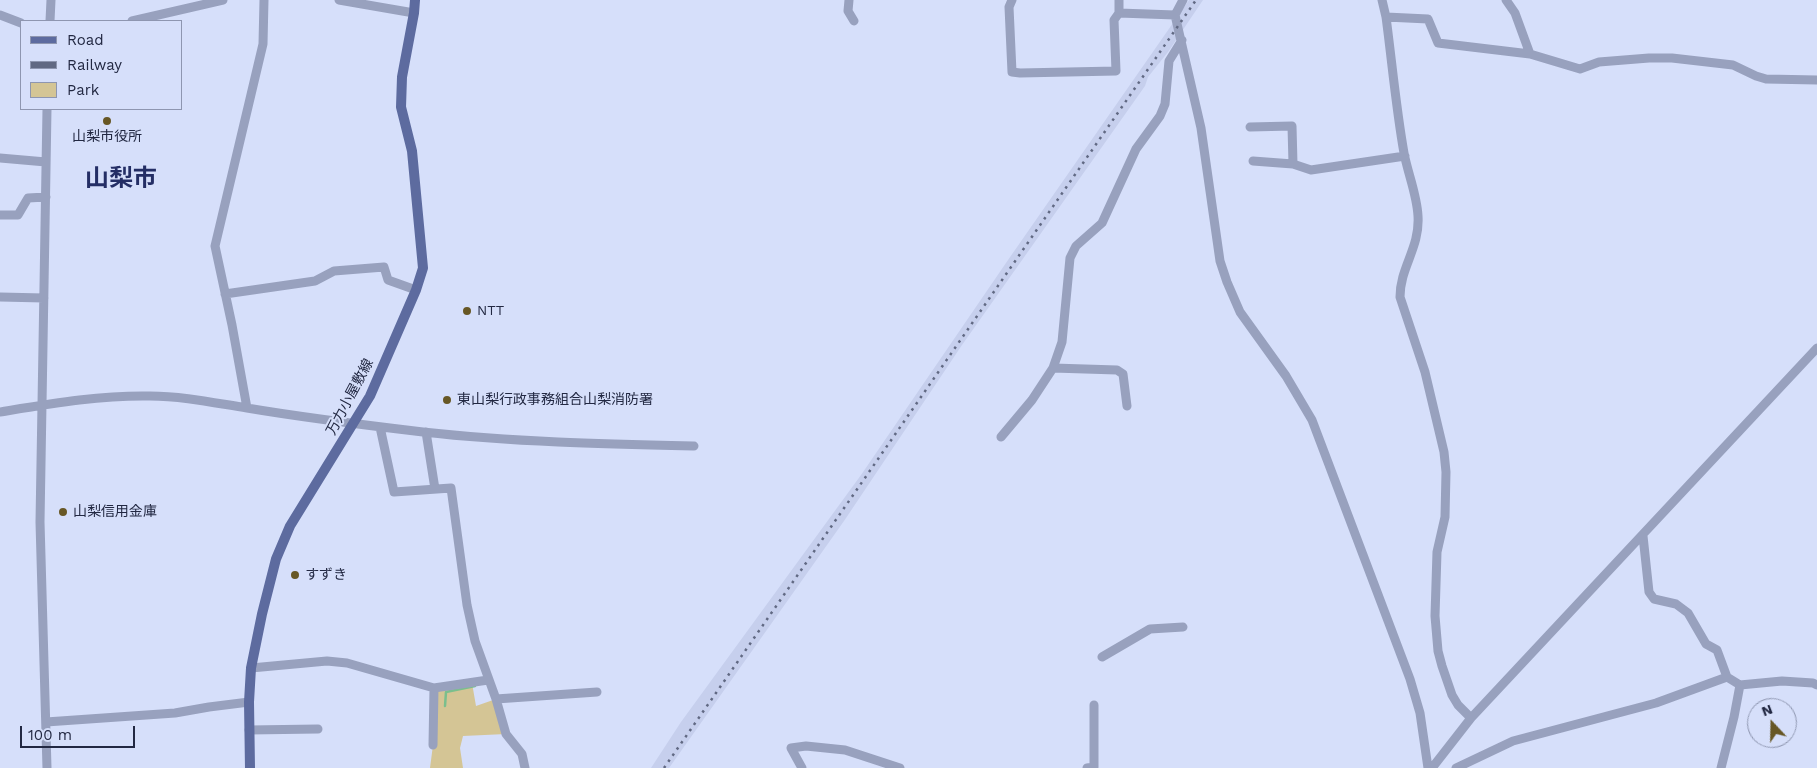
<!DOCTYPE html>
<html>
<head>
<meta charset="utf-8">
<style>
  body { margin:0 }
  #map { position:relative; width:1817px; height:768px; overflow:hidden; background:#d6dffa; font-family:"Work Sans",sans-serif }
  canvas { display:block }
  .legend { position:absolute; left:20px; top:20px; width:162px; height:90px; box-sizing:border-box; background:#d6dffa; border:1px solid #8e96b0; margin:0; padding:6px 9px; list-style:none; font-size:15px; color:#222842 }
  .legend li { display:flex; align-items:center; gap:10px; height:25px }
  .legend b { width:25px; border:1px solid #8e96b0 }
  .north { position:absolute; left:1747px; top:698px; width:50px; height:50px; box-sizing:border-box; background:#d6dffa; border:1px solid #8e96b0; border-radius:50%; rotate:339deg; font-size:14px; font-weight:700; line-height:20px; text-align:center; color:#222842 }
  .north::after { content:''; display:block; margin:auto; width:18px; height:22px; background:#675725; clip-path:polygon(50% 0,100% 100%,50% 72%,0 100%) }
  .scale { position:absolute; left:20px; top:726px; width:115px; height:22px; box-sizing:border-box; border:2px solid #222842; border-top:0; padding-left:6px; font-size:15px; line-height:18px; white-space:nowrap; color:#222842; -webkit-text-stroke:4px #d6dffa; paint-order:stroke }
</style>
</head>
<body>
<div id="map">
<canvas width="1817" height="768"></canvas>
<ul class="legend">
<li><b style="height:6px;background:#5d6b9f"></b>Road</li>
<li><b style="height:6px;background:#616983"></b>Railway</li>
<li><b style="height:14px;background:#d4c595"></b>Park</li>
</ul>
<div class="north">N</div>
<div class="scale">100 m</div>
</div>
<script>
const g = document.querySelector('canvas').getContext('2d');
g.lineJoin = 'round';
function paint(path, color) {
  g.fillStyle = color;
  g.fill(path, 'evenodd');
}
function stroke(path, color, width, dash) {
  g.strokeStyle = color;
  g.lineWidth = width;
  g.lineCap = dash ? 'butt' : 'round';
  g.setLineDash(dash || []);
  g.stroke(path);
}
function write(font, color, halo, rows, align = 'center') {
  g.font = font + ' "Work Sans","Noto Sans JP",sans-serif';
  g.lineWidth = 4;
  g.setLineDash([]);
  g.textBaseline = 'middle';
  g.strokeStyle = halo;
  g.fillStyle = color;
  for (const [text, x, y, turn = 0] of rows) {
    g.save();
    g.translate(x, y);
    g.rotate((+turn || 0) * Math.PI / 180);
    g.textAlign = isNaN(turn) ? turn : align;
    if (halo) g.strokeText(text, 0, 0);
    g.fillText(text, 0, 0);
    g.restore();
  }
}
const built = new Path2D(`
  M1189,0h14l-35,52 -20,25 -3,9 -183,259 -118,176 -175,247h-18l30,-46 180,-247 147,-215z`);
const green = new Path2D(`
  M472,683l4,23 20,-7 10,35 -43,2 -3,12 3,20h-33l3,-23 1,-57z`);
const stream = new Path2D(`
  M445,706l1,-14 29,-6`);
const minor = new Path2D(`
  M339,0l75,13
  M849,0l-1,11 6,10
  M1012,0l-3,7 3,65 8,1 96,-2 -2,-51 5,-7v-13
  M1382,0l4,17c6,45 10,91 18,136 4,21 13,42 14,63 2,32 -18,51 -18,81l25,75 19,80 2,20 -1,45 -8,35 -2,64 3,35 4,15 10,29 6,10 13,13
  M1506,0l9,13 15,41
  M1119,13l56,2
  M0,15l21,8
  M1175,15l26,113 19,133 7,21 13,30 46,64 26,44 98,259 10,34 8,55
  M1175,15l8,-15
  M1386,17l42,2 10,24 92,11 50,15 19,-7 50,-4h23l61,7 23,11 10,3 51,1
  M50,21l1,-21
  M132,21l91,-21
  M1250,127l42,-1 1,38
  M0,158l46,4
  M1253,161l40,3 18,6 94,-14
  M0,215h18l10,-17 18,-1
  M225,294l90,-13 19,-10 50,-4 4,13 28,10
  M0,297l44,1
  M1053,368l64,2 6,4 4,32
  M247,408l-15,-83 -17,-79 48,-202 1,-44
  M0,412c49,-8 100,-17 150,-16 33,0 65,7 97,12 59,10 117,17 176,24 90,10 181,12 271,14
  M380,427l14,65 57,-4 16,117 8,36 21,58 10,35 16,20 3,14
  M426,432l9,57
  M1001,437l31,-37 21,-32 9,-26 8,-84 6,-12 26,-23 34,-74 24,-33 5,-12 4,-43 13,-21
  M1643,536l6,56 5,7 22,5 12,9 18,31 11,6 10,27 13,8 42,-4 31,2 4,2
  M1102,657l48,-28 33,-2
  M251,668l76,-7 20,2 87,25 54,-8
  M496,699l101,-7
  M46,722l129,-9 34,-6 40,-5
  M249,730l69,-1
  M433,745l1,-57
  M47,768l-7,-246 7,-413
  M802,768l-11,-20 15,-2 39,4 55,18
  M1087,768l7,-1v-62
  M1432,768l39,-50 346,-370
  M1456,768l57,-27 143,-38 71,-26
  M1721,768l13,-51 6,-32`);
const major = new Path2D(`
  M250,768l-1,-66 2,-34 11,-54 14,-55 14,-33 80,-130 46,-106 7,-22 -11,-117 -11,-44 1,-30 12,-64 1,-13`);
const rail = new Path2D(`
  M664,768l532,-768`);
const markers = [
  [107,121,5,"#675725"],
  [467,311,5,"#675725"],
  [447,400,5,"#675725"],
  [63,512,5,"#675725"],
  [295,575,5,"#675725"]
];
const poiNames = [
  ["山梨市役所",107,137,"center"],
  ["NTT",477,311],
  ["東山梨行政事務組合山梨消防署",457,400],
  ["山梨信用金庫",73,512],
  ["すずき",305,575]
];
const streetNames = [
  ["万力小屋敷線",350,397,-62]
];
const townNames = [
  ["山梨市",121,179]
];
paint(built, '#c6cfed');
paint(green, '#d4c595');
stroke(stream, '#7abf8d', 2.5);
stroke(minor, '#98a1be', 9);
stroke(major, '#5d6b9f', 10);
stroke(rail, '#616983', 2.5, [2.5, 5]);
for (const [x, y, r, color] of markers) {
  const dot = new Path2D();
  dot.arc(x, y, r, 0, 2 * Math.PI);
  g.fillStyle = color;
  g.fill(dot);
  stroke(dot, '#d6dffa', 2);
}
write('14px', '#222842', '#d6dffa', poiNames, 'left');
write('14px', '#222842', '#d6dffa', streetNames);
write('bold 24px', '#242e65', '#d6dffa', townNames);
</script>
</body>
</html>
